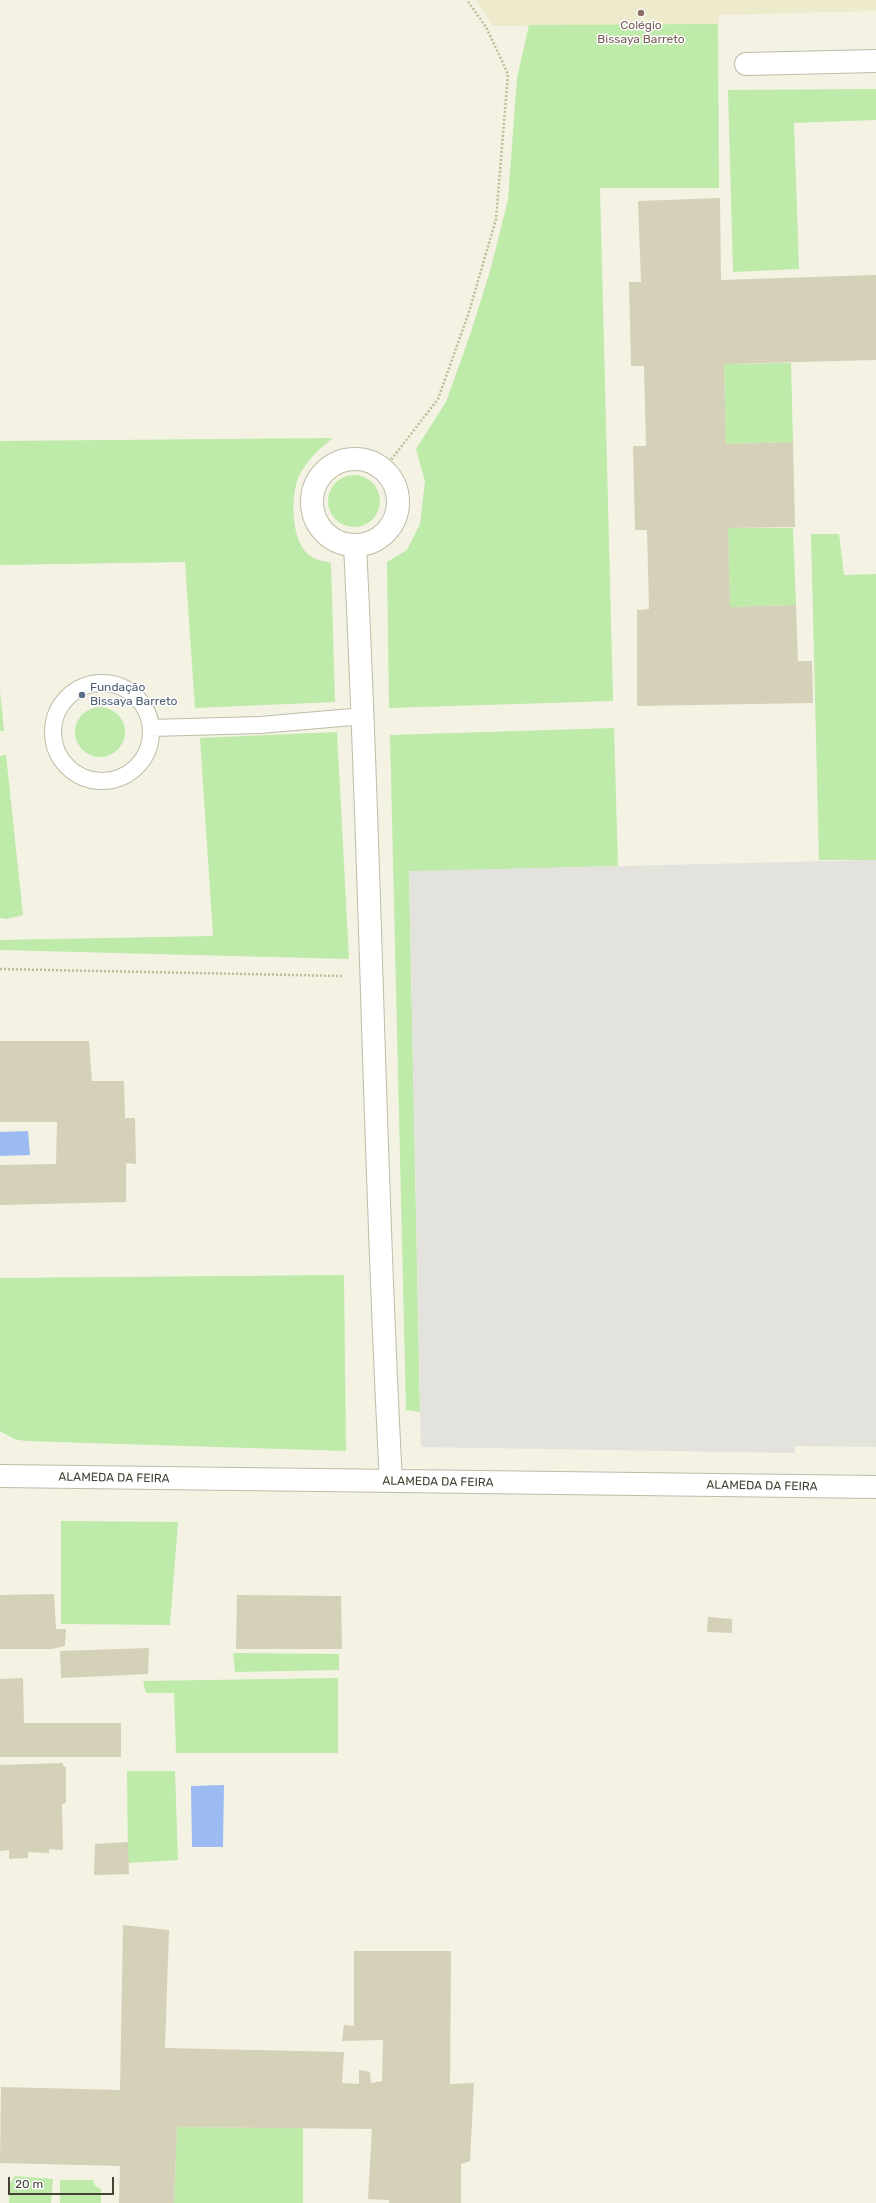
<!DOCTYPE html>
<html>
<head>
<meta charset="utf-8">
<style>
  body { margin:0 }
  #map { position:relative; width:876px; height:2203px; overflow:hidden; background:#f3f2e3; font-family:Rubik,sans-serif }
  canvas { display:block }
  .scale { position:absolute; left:8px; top:2177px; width:106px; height:18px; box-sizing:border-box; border:2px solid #454233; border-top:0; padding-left:5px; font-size:12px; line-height:14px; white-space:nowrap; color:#454233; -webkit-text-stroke:3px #fff; paint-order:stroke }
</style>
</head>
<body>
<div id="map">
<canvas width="876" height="2203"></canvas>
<div class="scale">20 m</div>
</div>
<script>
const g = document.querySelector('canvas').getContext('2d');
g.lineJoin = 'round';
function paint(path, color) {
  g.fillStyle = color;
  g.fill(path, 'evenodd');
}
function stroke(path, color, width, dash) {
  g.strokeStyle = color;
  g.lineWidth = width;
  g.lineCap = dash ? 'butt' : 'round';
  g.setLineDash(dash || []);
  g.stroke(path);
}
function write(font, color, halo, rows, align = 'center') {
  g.font = font + ' Rubik,sans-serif';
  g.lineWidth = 3;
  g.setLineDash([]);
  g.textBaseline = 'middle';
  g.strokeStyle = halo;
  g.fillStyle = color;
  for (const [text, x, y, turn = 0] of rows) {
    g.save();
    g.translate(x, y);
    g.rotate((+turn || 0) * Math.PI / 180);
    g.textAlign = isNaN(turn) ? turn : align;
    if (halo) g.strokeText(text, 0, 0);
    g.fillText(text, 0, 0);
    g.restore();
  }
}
const education = new Path2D(`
  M476,0h400v11l-157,4 -1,9 -226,2z`);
const green = new Path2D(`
  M718,24l1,164h-119l13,513 -224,7 -2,-146 20,-12 13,-26 5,-43 -9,-32 30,-47 25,-70 19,-61 18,-71 9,-122 12,-53z
  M876,89v31l-82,3 5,146 -66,3 -5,-182z
  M791,363l2,79 -67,2 -2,-80z
  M333,438c-13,10 -25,21 -33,36 -10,19 -10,66 9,81 6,5 14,6 22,8l4,139 -140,6 -10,-146 -185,3v-124z
  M328 501a26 26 0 1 1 52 0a26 26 0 1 1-52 0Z
  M728,528h65l3,77 -66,2z
  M811,534h28l5,41 32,-1v286h-57z
  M0,691l4,40h-4z
  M75 732a25 25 0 1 1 50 0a25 25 0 1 1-50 0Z
  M614,728l4,138 -209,6 11,540 -14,-2 -16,-675z
  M337,732l12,227 -349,-9v-10l213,-4 -13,-198z
  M6,755l17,160 -17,4 -6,-1v-162z
  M344,1275l2,176 -321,-10 -11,-2 -14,-8v-153z
  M61,1521l117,1 -8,103 -109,-1z
  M233,1653l106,1v16l-104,2z
  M338,1678v75h-162l-2,-60h-28l-3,-12z
  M127,1771h48l3,89 -50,3z
  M177,2127l126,1v75h-129z
  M15,2176l38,3 -2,24h-42l1,-19z
  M60,2180h33l2,6 6,3v14h-41z`);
const parking = new Path2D(`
  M876,860v587l-81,-1v7l-374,-6 -12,-576z`);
const water = new Path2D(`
  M28,1131l2,24 -30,1v-24z
  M224,1785l-1,62h-31l-1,-61z`);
const building = new Path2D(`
  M720,198l1,82 155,-5v85l-152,4 2,80 67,-2 2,85 -67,1 2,79 66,-2 2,56h14l1,42 -176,3v-96l12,-1 -2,-79h-12l-2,-84h13l-2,-80h-13l-2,-84h12l-3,-81z
  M0,1041h89l3,40h32l1,37h10l1,46 -10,-1v39l-126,3v-40l56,-1 1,-42h-57z
  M54,1594l2,35h10l-1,17 -13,3h-52v-54z
  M237,1595l104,1 1,53h-106z
  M708,1617l24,2v14l-25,-1z
  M149,1648l-1,26 -87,4 -1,-27z
  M23,1678l1,45h97v34h-121v-78z
  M63,1763v3l3,1v36l-4,1 1,46 -14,-1v4l-21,-1v6l-19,1v-9l-9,1v-86z
  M128,1842l1,32 -35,1 1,-31z
  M123,1925l46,5 -4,118 179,4 -2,31 17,1v-14l11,2 1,11 11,-2 1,-41 -41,1 2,-16 10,1v-75h97l-1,133 24,-1 -4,78 -9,3v39h-72v-3l-21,-1 4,-70 -195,-2 -3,76h-55l1,-37 -120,-3 1,-76 119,3z`);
const path = new Path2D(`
  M384,469l54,-70 31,-87 27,-93 12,-145 -22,-47 -19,-27
  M0,969l342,7`);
const service = new Path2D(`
  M53 732a49 49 0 1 1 98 0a49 49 0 1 1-98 0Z
  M151,728l109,-3 104,-9`);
const minor = new Path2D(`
  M746,64l130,-3
  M312 502a43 43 0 1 1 86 0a43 43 0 1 1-86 0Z
  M355,546c16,311 19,623 36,935
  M0,1476l876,11`);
const markers = [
  [641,13,4,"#8d6e63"],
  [82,695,4,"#5c6f8a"]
];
const educationNames = [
  ["Colégio",641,26],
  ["Bissaya Barreto",641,40]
];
const serviceNames = [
  ["Fundação",90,688],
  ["Bissaya Barreto",90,702]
];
const streetNames = [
  ["ALAMEDA DA FEIRA",114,1478,1],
  ["ALAMEDA DA FEIRA",438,1482,1],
  ["ALAMEDA DA FEIRA",762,1486,1]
];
paint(education, '#edebcc');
paint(green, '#beeaaa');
paint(parking, '#e3e2dc');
paint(water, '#9cbbf3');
paint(building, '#d5d0b8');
stroke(service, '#bebca6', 18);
stroke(minor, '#bebca6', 24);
stroke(path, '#c1bc96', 2.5, [2, 2]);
stroke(service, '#fff', 16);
stroke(minor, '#fff', 22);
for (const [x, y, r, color] of markers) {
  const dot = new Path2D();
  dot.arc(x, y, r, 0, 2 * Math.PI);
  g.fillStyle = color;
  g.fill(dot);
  stroke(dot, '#fff', 1.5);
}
write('12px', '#785e54', '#fff', educationNames);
write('12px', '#4e5e75', '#fff', serviceNames, 'left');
write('12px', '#454233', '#fff', streetNames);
</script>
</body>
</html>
